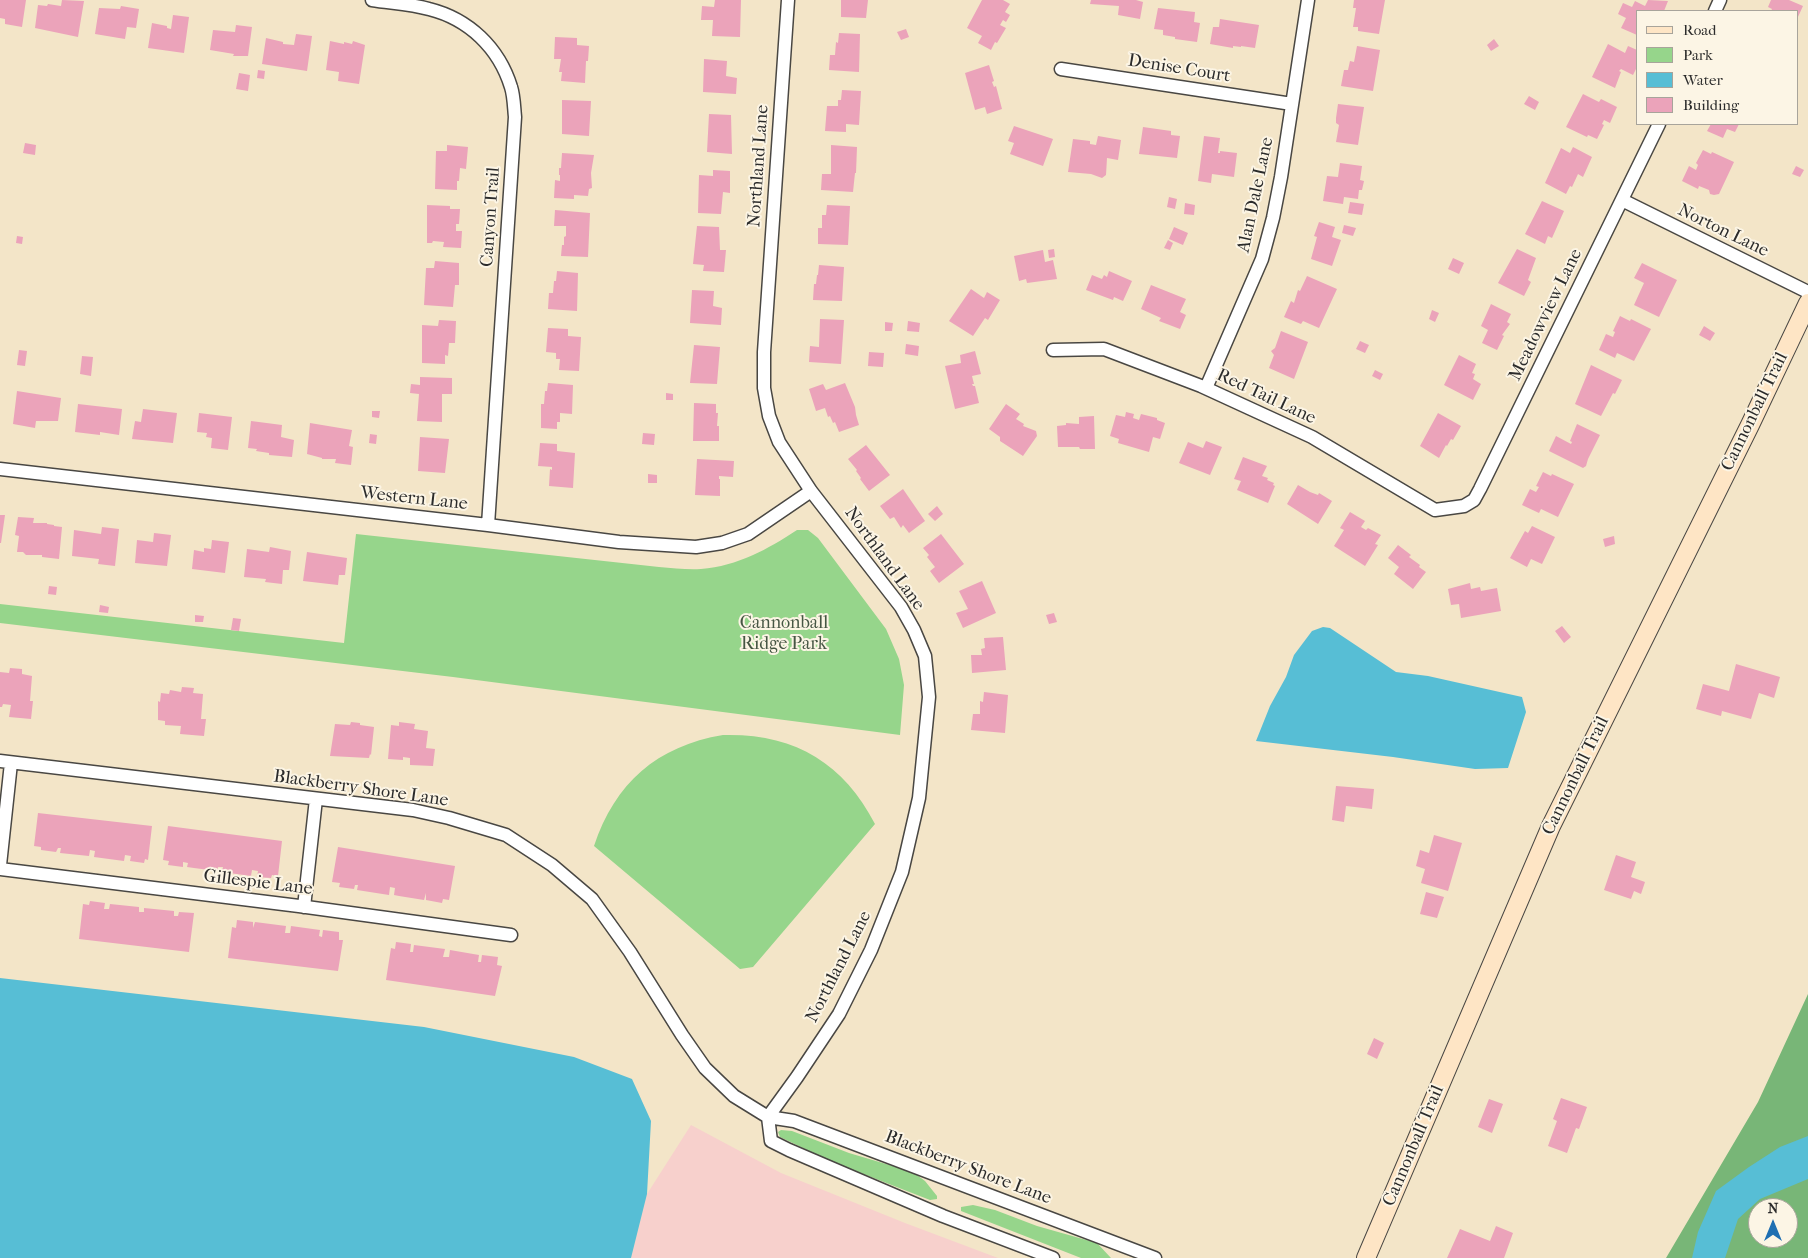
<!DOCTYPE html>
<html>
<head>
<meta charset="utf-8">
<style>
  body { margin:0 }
  #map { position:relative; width:1808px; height:1258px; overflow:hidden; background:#f3e5c8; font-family:"IM FELL French Canon",serif }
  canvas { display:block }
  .legend { position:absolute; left:1636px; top:10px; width:162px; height:115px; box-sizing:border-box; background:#fcf5e5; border:1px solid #a8a49b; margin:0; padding:6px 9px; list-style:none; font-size:15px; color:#2b2b2b }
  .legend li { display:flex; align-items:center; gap:10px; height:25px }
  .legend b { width:25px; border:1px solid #a8a49b }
  .north { position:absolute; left:1748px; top:1198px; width:50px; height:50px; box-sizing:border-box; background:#fcf5e5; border:1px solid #a8a49b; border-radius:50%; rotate:0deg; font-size:14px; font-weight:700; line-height:20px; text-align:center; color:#2b2b2b }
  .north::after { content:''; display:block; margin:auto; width:18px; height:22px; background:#1f6fb2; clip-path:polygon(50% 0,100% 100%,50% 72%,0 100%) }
</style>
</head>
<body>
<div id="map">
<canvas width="1808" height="1258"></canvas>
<ul class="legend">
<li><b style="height:6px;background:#fee5c5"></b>Road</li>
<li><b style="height:14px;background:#96d58b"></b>Park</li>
<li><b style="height:14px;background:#57bed5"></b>Water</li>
<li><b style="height:14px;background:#eba3ba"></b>Building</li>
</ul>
<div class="north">N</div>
</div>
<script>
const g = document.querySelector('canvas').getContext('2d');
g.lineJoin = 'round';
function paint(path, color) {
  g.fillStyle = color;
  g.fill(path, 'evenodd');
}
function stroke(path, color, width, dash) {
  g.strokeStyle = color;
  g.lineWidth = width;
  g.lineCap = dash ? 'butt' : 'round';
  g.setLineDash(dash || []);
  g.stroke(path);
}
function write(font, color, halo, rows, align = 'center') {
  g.font = font + ' "IM FELL French Canon",serif';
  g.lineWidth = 4;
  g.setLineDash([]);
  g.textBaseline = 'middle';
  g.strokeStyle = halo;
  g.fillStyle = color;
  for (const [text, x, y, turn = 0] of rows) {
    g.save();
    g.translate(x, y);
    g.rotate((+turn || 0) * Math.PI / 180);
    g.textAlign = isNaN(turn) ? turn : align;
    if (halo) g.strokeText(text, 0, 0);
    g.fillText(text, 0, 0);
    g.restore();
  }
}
const built = new Path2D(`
  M691,1125l90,48 124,50 93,35h-367l16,-64z`);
const green = new Path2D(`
  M797,530h11l10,8 68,91 13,30 5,26 -4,50 -447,-58 -453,-54v-19l344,39 12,-109 303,33c14,1 29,3 42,2 37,-3 67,-20 96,-39z
  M723,735c70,-2 120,27 152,89l-122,143 -13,2 -146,-123c21,-63 63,-100 129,-111z
  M781,1130l11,1 57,22 64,19 12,9 12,15v3l-7,1 -100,-39 -50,-24 -2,-5z
  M973,1205l22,5 42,16 60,17 14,15h-30l-120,-47v-4z`);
const forest = new Path2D(`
  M1808,994v264h-142l92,-156zM1758,1208h30v30h-30z`);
const water = new Path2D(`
  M1323,627l7,1 66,44 32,4 94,21 4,15 -18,56 -33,1 -82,-12 -137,-16 14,-35 16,-29 8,-22 18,-24z
  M0,978l424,49 150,30 58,22 19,42 -4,73 -16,64h-631z
  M1808,1136v43l-48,20 -22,20 -13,39h-33l6,-26 18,-41 33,-24 31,-20z`);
const building = new Path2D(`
  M0,0h26l-4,27 -17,-3v-5l-5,-1z
  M62,0l22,1 -6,36 -43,-9 3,-23 9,1 1,-2 13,2z
  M715,0h26l-1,37 -28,-1 1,-16h-12l1,-14 12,1z
  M841,0h27l-2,18 -25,-1z
  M982,0h21l7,4 -5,8 5,3 -4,7 -3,-2 -3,5 6,3 -9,15 -2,-1 -4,8 -13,-7 4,-7 -15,-8z
  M1091,0h45l7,2 -3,17 -22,-4 1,-9 -29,-2z
  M1354,0h31l-6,34 -21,-3v-4h-5l3,-19h-3z
  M1648,0l20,1 -4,10h-27v24l-16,-7 5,-10 -8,-4 5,-11 9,4 3,-6 10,5z
  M1771,0h18l14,6 -6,13v-8h-26l1,-2 -4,-2z
  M121,6l18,3 -3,19 -9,-1 -2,12 -30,-5 4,-26 21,1z
  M1158,8l37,4 -1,10 6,1 -3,19 -22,-3v-2l-12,-2v-5l-9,-1z
  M173,15l16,2 -5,36 -36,-5 4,-25 15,3v2l4,1z
  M1220,19l39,6 -4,23 -14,-2v1l-8,-1v2l-23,-4 3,-17h6z
  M236,25l16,2 -4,29h-15l1,-2 -24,-4 3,-20 22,2z
  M906,29l3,8 -8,3 -4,-8z
  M839,33l21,1 -1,38 -30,-2 1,-15h5l1,-13 2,1z
  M296,34l16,2 -5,35 -45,-7 4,-26 17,4v2l11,1z
  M555,37l22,1v7l12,1 -1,15h-2l-1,22 -24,-2 1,-9h-3l2,-13h-7z
  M1494,39l5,7 -8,5 -4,-6z
  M330,41l14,3v-2l8,2 1,-3 12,4 -6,39 -21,-3 1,-9 -13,-2z
  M1608,44l17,9 3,-7 9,4v17l-4,8 -12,-6 -2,2 2,1 -6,16 -23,-11z
  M1357,46l23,4 -7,41 -32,-5 3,-16h4l2,-9 4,1z
  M704,59l23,2 -1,15 11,2 -1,16 -33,-2z
  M989,65l5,16 -2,1 2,5 2,-1 6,23 -15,5 -2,-7 -10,3 -10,-37z
  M258,70l7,1 -1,8 -7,-1z
  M239,73l11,2 -2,16 -12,-2z
  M842,90l19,1 -2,34 -13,-1v8l-21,-1 2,-25h11v-6h3z
  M1583,94l16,8 2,-3 16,8 -7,16 -6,-3 -2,4 2,1 -7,14 -9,-4 -1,2 -21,-10z
  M1529,96l10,6 -4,8 -11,-6z
  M562,100l29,1 -2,35 -27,-2z
  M1338,104l26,3 -6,38 -22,-3 3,-17 -3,-2v-5z
  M709,114l22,1 1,39 -25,-2z
  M1711,124h28l-4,8 -8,-3 -4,9 -16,-7z
  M1014,126l39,13 -10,27 -33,-12 4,-11 -6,-2z
  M1143,127l28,4v4l9,1 -3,22 -38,-4z
  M1098,136l23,4 -3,20 -11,-2 -1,17 -4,3 -11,-4 -23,-2 5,-33 17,2v3l6,1z
  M1204,136l16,2 -2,15h2v-2l17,2 -3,24 -22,-3 -1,9 -13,-2z
  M25,143l11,2 -1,10 -12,-2z
  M447,145l21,2 -2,22 -6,-1 -1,13h-2v9l-22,-1 1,-38h11z
  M831,145l26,2 -1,26h-1l-2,19 -32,-2 1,-16h9z
  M1573,147l19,10 -9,20 -5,-3 -6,13 -2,-1 -4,8 -21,-11 16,-35 9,5z
  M1703,150l8,4 1,-2 22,10 -15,32 -5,1 -4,-1 -1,-4 -10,-4 -1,3 -16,-8 7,-15 7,4 2,-5 -2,-2z
  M562,153l32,2 -3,18 1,15 -3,1 -1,7 -14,-1v4l-20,-1 1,-18 5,1v-6h-1v-7h2z
  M1340,163l22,3 -2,14 4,1 -2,9h-3l-1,9 -14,-2 -1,7 -20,-3 4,-25 11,1z
  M1796,166l8,4 -4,7 -8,-3z
  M713,170l17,1v22l-7,-1 -2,22 -23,-1 1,-38 14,1z
  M1169,197l8,2 -2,10 -8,-2z
  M1542,201l22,10 -12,27 -4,-2 -3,8 -20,-10z
  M1350,202l14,2 -2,11 -14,-2z
  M1185,203l10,2 -1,10 -10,-1z
  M427,205l23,1v3h10l-1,15h-3v7h6l-1,17 -18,-1 1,-5 -11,-1 -1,2h-5z
  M827,205l23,1 -2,39 -30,-1v-16h4v-13h4z
  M555,210l35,3 -2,44 -27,-1 1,-11h2v-8l2,-1v-10h-12z
  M1319,222l16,5 -3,10 9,3 -9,26 -21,-7 6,-22 -3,-1z
  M1344,225l12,3 -3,8 -11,-3z
  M697,226l22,1 1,23h6l-2,22 -21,-1 1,-6 -11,-1z
  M1174,227l14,6 -5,12 -14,-6z
  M17,236l6,1 -1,7 -6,-1z
  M1168,240l5,3 -3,7 -6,-2z
  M1054,249l1,8 -6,1 -1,-8z
  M1517,249l19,9 -8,22 3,2 -7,14 -26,-13z
  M1043,250l2,12 8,-2 4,19 -30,4 -1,-4 -7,2 -5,-25z
  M1453,258l11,5 -5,11 -11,-5z
  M435,261l24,2v22h-4l-2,22 -29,-2 2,-37h8z
  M1642,263l35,17 -18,37 -25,-12 10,-22 -10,-5z
  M819,265l25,2 -2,34 -29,-1 1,-16h2l1,-9h1z
  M557,271l21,2 -1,38 -29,-2 1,-16h4l1,-12h2z
  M1109,271l23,10 -9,20 -9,-4 -1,3 -27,-10 6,-15 10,4 2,-4 3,2z
  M1307,276l30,13 -18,39 -16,-7 -2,3 -17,-7 7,-16 3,2 4,-13 2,1z
  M1151,285l35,14 -6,13 6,3 -6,14 -21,-8 2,-3 -20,-9z
  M971,289l13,9 3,-6 13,8 -12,20 -3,-2 -12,18 -24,-15z
  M692,290l22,1 -1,15 9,2 -1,17 -31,-2z
  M1491,304l20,10 -4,8 3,2 -8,11 2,1 -7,14 -15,-7 6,-13 -7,-4z
  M1432,310l7,3 -4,9 -6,-3z
  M1620,316l10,5 1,-2 20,10 -17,32 -17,-8 -2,5 -16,-8 7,-16 7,3 2,-5 -2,-1z
  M820,319l24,1 -3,44 -32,-2 1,-16 9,1z
  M439,320l17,1 -1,22h-6l-1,13 -3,-1v9l-23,-1v-38l16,1z
  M908,321l12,2 -1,9 -12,-1z
  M885,322l8,1 -1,8h-7z
  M1704,326l11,7 -5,8 -11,-6z
  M548,328l20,1v7l13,1 -2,34 -20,-1 1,-11h-4v-6l-10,-1z
  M1281,331l27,11 -14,37 -25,-11 5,-13 -3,-4 4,-3z
  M1360,341l9,4 -4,8 -9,-4z
  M906,344l13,2 -1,10 -13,-2z
  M694,345l26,2 -3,37 -27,-1z
  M19,350l8,1 -2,15 -8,-1z
  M975,351l6,23 -9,2 2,8h-2l1,2h2l4,17 -24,6 -10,-43 16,-3 -1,-8z
  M869,352l15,1 -1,14 -15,-1z
  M1459,355l17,9 -4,9 3,1 -2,5 8,5 -8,16 -29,-15z
  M82,356l11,1 -2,19 -11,-2z
  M1591,365l31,15 -7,14 -2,-1 -12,23 -26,-12z
  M1375,370l8,4 -3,6 -8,-4z
  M420,377l32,1v16h-10v28l-25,-1 2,-27 -9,-1 1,-9 9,1z
  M548,383l25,2 -1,29 -12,-1v9h-3v7l-16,-1v-24h3l1,-13h2z
  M845,383l10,24 1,8 3,10 -20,7 -4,-10 -2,1 -3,-7 -2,1 -3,-9 -9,3 -7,-22 14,-5 3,6z
  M17,391l44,7 -3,23h-22l-1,7 -22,-4z
  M666,393l7,1v6h-7z
  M694,403l22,1v9h2l-1,13h2v15h-26z
  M78,404l44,5 -3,26 -19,-3v3l-25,-3z
  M1006,404l14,10 -4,5 8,5 -1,2 13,5 1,5 -14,20 -23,-15v-4l-11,-8z
  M143,409l34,4 -4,30 -41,-4 3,-18 6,1z
  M372,411h8l-1,7 -7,-1z
  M1126,412l8,2 -1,4 6,2 2,-6 16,4v2l8,3 -5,16 -7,-2 -4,15 -31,-9 1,-4 -9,-3 6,-21 9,2z
  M199,413l33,4 -4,33 -17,-2 1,-10 -6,-1 1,-4 -10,-1z
  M1438,413l23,13 -8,14 -2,-1 -4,7 -1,-1 -7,13 -19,-12z
  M1094,416l1,33h-15l-1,-2h-21l-1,-21 9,-1v-2l13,1v-7z
  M251,421l31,4 -1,12 13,3 -2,17 -23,-2v-2l-13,-2 1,-2 -9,-1z
  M310,423l42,7 -3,16 4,1 -2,18 -16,-2 1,-4h-14v-1l-15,-4z
  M1577,424l23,11 -12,24 -2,7 -3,2 -34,-17 7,-15 15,8 1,-2 -2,-1z
  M643,433l12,1 -1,11 -12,-1z
  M370,434l7,1 -1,9 -7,-1z
  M420,437l29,2 -4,34 -27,-2z
  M1206,441l16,6 -12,28 -31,-12 9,-21 15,6z
  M540,443l17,1v7l18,2 -2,35 -24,-2 1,-17 2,1v-3l-14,-1z
  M866,445l24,30 -21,16 -9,-12 1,-1 -5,-7 1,-1 -9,-11z
  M1243,457l24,9 -5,10 6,2 -1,2 7,3 -1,2 2,1 -7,17 -31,-13 4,-9 -7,-2z
  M697,459l37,2 -1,16 -14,-1v3h1v17l-25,-1z
  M1543,472l8,4 1,-2 22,10 -16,33 -17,-8 -2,4 -17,-8 8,-16 6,3 3,-5 -3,-1z
  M648,474l9,1v8h-9z
  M1298,485l12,7 8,3 1,-2 13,8 -14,23 -31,-20z
  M903,489l22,32 -16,12 -6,-8 -2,3 -7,-11 -4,2 -10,-13z
  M937,506l6,8 -8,7 -7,-7z
  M1350,512l15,9 -4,6 5,3 2,-2 13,7 -6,9 3,1 -13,21 -31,-20 10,-16 -4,-2z
  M0,515h5l-4,28h-1z
  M18,517l16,1 -1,5h14v1l7,1v1l8,1 -3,32 -17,-2v-2h-16l-3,-3h-6l2,-16 -4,-1z
  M1532,526l23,11 -13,27 -11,-5 -4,8 -17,-9 15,-27 3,2z
  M102,527l17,2 -4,37 -17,-2 1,-5 -27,-3 2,-26 27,4z
  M154,533l17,2 -4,31 -32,-3 2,-23 16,2z
  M941,534l23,30 -25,19 -9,-12 5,-4 -8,-10 2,-2 -6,-7z
  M1614,536l1,8 -10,3 -2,-8z
  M212,540l17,2 -4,31 -33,-4 2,-19 10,2v-4l7,1z
  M1398,545l13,10 -2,2 11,8 -1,2 7,5 -13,17 -19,-15 5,-7 -11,-9z
  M270,547l21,4 -2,19h-6l-1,14 -17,-2 1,-3 -22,-2 3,-28 22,3z
  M307,552l40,6 -2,17h-6l-1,10 -35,-4z
  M982,581l14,32 -33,15 -7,-15 12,-4 -9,-18z
  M1470,583l1,6 9,-2 1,4 16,-3 4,23 -40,7 -2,-14 -8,1 -3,-16z
  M49,586l8,1 -1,8 -8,-1z
  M100,605l9,2 -1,6 -9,-1z
  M1054,613l3,9 -8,2 -3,-9z
  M195,615l9,1 -1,6h-8z
  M233,618l8,1 -2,12 -8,-1z
  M1562,626l9,11 -7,6 -9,-12z
  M1003,637l3,33 -34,3 -1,-18h11l-1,-6 4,-1 -1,-10z
  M1736,664l44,13 -6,21 -15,-5 -8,26 -29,-8 -1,5 -25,-7 7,-25 26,7z
  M10,668l12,1v5l10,2 -2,25h3l-2,18 -22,-2 2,-12 -8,-1 -1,3h-2v-35l9,1z
  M182,687l12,1 -1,5 10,1 -2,25h5l-2,17 -24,-2 1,-8 -16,-1v-4l-7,-1v-19l2,1 1,-9 8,1 1,-4 11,2z
  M984,692l24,3 -3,38 -34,-3 2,-16h7v-13l3,1z
  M351,722l9,1v2l14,2 -3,28 -1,-1 -1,4 -39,-2 5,-32 15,1z
  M399,722l16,2 -1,5 14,2 -2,17 9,1 -2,17 -23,-1v-7l-7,-1v3l-15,-1 3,-34 8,1z
  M1336,786l38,3 -2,20 -26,-3 -2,16 -12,-2z
  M38,813l114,13 -4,34 -3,-1 -1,4 -14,-2 1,-5 -6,-1 -1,6 -30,-4 1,-6 -5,-1 -1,6 -29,-3 1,-5h-3l-2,4 -15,-2v-3l-7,-1z
  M168,826l114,15 -4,35 -6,-1 -1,3 -14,-1 1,-6 -6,-1 -1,6 -29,-4 1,-5h-5l-1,4 -23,-3 -7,-1 1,-4 -5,-1v5l-15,-2 1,-4 -6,-1z
  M1434,835l28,8 -14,48 -27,-8 4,-14 -9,-3 4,-16 9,3z
  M338,847l117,19 -6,34 -6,-1 -1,4 -16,-3v-7l-2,7 -25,-4 -5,-1 1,-7 -5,-1 -1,8 -32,-5 1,-5h-3l-1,4 -15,-2 1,-4 -8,-1z
  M1616,855l20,7 -5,15 14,5 -4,12 -7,-3 -3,8 -27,-9z
  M1426,892l18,5 -7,21 -17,-4z
  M90,901l15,2 -1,6h5l1,-5 29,3v5h5v-4l30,3v5h4l1,-4 15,1 -5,39 -110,-13 4,-35 6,1z
  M237,920l16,2v6l2,-6 31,4 -1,7h5l1,-7 29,4 -1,6 3,1 1,-7 16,2v8h4l-5,31 -110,-13 4,-31 4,1z
  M396,942l15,2 -1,8h3l1,-7 31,4 -2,8h6l1,-7 29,5 -1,7h3l1,-7 16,2 -1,8 5,1 -7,30 -109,-16 5,-32 4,1z
  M1374,1038l10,5 -7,16 -10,-5z
  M1561,1098l26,9 -8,22 -3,-1 -9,25 -19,-7 9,-25 -4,-2z
  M1489,1099l14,5 -11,29 -14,-6z
  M1496,1226l17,7 -9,25h-57l13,-29 30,12z`);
const street = new Path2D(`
  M372,0c19,3 39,4 57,9 40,10 70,39 82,78 3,9 3,21 4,30l-27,408
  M1715,11l5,-11
  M1061,69l231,35
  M1622,200l186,92
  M1053,350l51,-1 97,37 111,51 123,73 29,-4 10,-6 6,-11 179,-365
  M1206,388l56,-129 11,-41 8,-41 27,-177
  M0,469l488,56 131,17 77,5 26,-4 26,-9 63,-43
  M0,761l413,49 36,8 57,17 46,30 40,34 38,53 52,83 23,33 29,28 34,21 26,4 361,137
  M0,865l11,-102
  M0,869l299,37 212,29
  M304,907l12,-108
  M768,1117l29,-40 42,-63 32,-64 31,-78 17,-74 10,-101 -4,-41 -11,-26 -13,-23 -90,-116 -32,-49 -10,-26 -5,-28v-36l24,-352
  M768,1117l3,24 18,9 154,66 110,42`);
const secondary = new Path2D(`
  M1366,1258l185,-432 199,-401 58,-122`);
const streetNames = [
  ["Denise Court",1179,69,9],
  ["Northland Lane",759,166,-86],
  ["Alan Dale Lane",1256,195,-78],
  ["Canyon Trail",491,217,-86],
  ["Norton Lane",1723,231,26],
  ["Meadowview Lane",1546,315,-64],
  ["Red Tail Lane",1266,397,25],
  ["Cannonball Trail",1755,412,-64],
  ["Western Lane",414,499,6],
  ["Northland Lane",884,559,54],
  ["Cannonball Trail",1576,776,-64],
  ["Blackberry Shore Lane",361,789,8],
  ["Gillespie Lane",258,883,7],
  ["Northland Lane",839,967,-63],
  ["Cannonball Trail",1414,1146,-67],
  ["Blackberry Shore Lane",968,1168,21]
];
const parkNames = [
  ["Cannonball",784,624],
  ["Ridge Park",784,645]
];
paint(built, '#f7d0cc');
paint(green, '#96d58b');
paint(forest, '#78b677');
paint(water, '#57bed5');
paint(building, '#eba3ba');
stroke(street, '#494743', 15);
stroke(secondary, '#494743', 20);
stroke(street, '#fff', 12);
stroke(secondary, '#fee5c5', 18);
write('18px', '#2b2b2b', '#fcf5e5', streetNames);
write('18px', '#465643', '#fcf5e5', parkNames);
</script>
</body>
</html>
